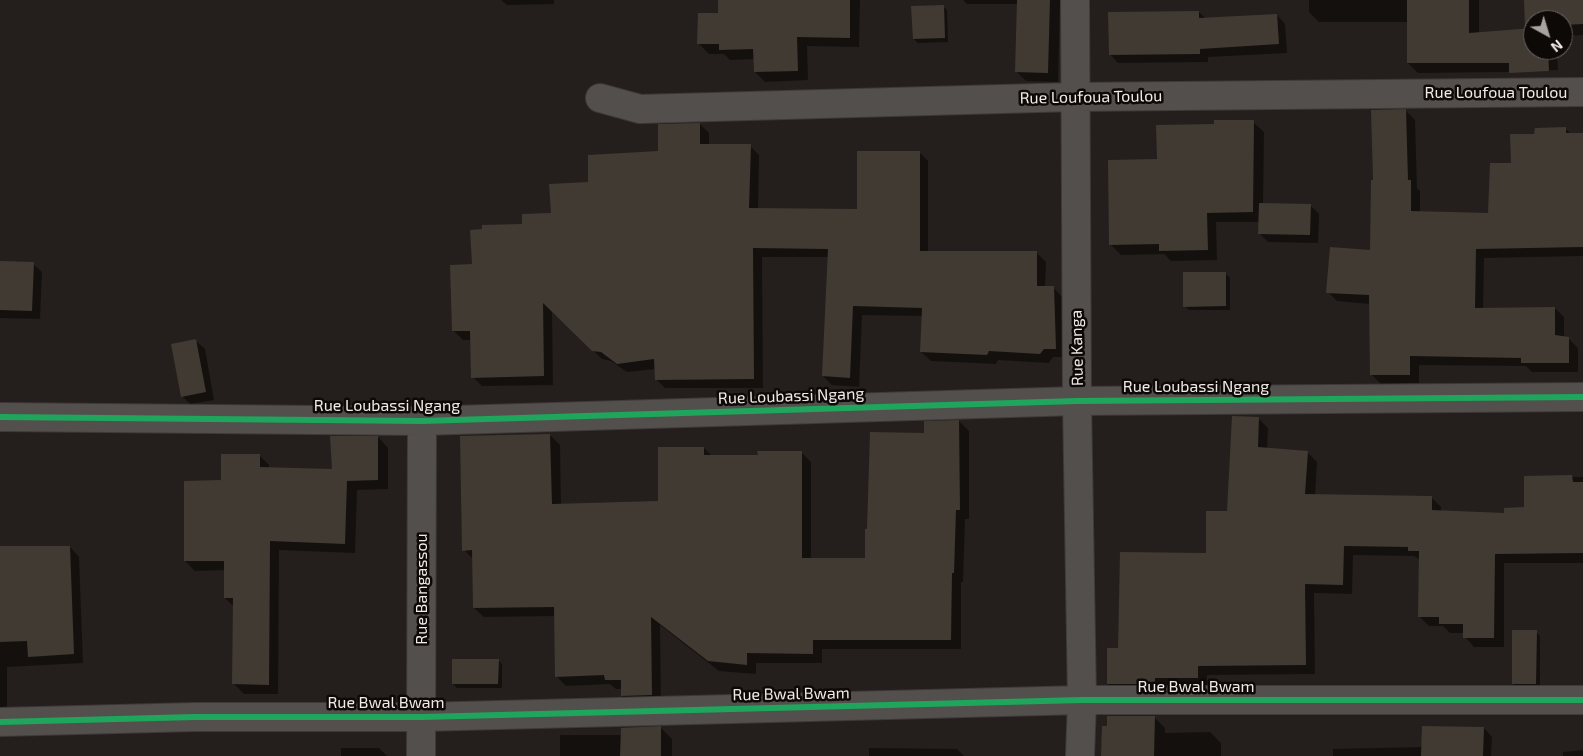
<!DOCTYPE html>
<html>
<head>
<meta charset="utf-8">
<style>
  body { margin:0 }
  #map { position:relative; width:1583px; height:756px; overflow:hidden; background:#241f1c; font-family:"Exo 2",sans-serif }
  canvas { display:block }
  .north { position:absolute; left:1523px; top:10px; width:50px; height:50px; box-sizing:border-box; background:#0d0907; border:1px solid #686360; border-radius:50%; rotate:141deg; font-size:14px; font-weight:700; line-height:20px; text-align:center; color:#f1eae6 }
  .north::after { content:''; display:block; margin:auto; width:18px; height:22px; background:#a9a39f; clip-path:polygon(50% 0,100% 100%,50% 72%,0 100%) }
</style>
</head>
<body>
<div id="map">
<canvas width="1583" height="756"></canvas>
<div class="north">N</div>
</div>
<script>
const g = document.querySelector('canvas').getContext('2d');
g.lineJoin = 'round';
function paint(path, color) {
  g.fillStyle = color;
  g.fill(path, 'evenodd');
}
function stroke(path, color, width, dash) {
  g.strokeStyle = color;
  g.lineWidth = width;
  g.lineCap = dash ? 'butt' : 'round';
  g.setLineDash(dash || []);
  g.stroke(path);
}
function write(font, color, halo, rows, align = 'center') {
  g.font = font + ' "Exo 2",sans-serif';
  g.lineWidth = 5;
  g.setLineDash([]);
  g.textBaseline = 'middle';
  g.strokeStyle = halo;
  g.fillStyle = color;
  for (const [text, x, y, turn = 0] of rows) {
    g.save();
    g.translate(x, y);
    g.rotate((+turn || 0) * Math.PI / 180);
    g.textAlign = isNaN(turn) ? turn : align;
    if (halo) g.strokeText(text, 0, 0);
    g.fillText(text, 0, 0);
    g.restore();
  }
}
const shadow = new Path2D(`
  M501,0h53v4l-47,1z
  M719,0h141l-1,47 -52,-1 1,34 -43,2 -10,-10v-13l-25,1 -6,-6h-15l-10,-10 21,-30z
  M963,0h97l-2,82 -32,-1 -10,-10 2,-67h-51z
  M1309,0h170v34l51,-4 -4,-4v-26h57v35l-20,1v-16h-30v30h24l1,20 -54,2 -86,1 -10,-10v-41h-89l-10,-10z
  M943,6l4,4 1,32 -30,1 -4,-4z
  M1199,12l7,7 71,-4 8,9 2,29 -79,4v5l-90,1 -8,-9z
  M1406,111l9,9 2,68 3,3v21l69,2 23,-49 24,-30 29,-7 6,6h12v122l-99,2 -1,51 72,-1 9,9v21l5,1 9,9v24h-46l-6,-6 -107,-1v18l-38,1 -9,-9 -2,-71 -33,-3 -9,-9 44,-41z
  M1253,122l11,10 -1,73h47l9,9 -1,29 -50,-1 -8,-8v-12h-44l1,38 -46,1 -7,-7 -43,1 -10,-10 47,-85 57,-35z
  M700,124l9,9v12l41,1 9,9 -1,54 100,1 61,-58 9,9v91l109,1 9,9 -1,25h8l9,10 3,60h-12l-4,6 -51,-3 -2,4 -65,-3 -10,-9 2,-36 -61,-1 -3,72 -27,-2 -9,-9 6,-119h-67l1,131h-98l-9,-9v-10l-29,3 -16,-11 -9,-2 -50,-49 1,75 -71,1 -9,-9 -1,-37h-9l-9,-9 19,-66 50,-40 29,-11 38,-31 69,-31z
  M0,262l33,2 9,8 -2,47 -40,-1z
  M1226,274l4,4v32h-41l-4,-4z
  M196,341l9,8 9,51 -24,4 -8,-8z
  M1258,418l10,10 -1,21 40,3 10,10 -2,34 116,1 10,10v4l64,3 20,-5 1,-32h57v86h-79v84h-30l-9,-10v-4h-15l-7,-7h-14l-10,-10 1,-56 -6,-4 -61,-1 -1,39 -38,-1 1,81 -108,1v12l-89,7 -10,-10 11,-35 88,-94 21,-43z
  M959,421l10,10v88h-4l-2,63h-2v67h-139v14h-66v11l-37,-3 -59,-46 1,80h-29l-10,-9v-7h-6l-6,-5 -44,2 -10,-10 -1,-60 -71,1 -10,-9v-48l-10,-10 86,-115 10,10 1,60 99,-3 44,-54 8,8h47l42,-4 10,10v97h55l3,-29 56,-96z
  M378,437l10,11v41l-31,1 -2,63 -76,-3 -1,144h-34l-11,-11 1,-76 -9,-9 1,-28 -31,1 -10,-10 74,-106 10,10v4l64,2z
  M0,547h70l9,10 4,106 -76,4v42h-7z
  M1536,632l4,4v52h-23l-4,-4z
  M498,660l4,4v24h-45l-4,-4z
  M1154,717l11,11v5l45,-1 11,11v13h-119z
  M661,728l11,11v17h-112v-21h62z
  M1484,728l8,9 -1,19h-158v-7l90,-2z
  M341,748h38l8,8h-46z
  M869,748l88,1 7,7h-95z
  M1583,750v6h-20v-4z`);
const building = new Path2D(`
  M718,0h132v38l-53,-1 1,34 -44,1 -1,-23 -34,1v-6h-22l1,-31h20z
  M1017,0h33l-2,73 -33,-1z
  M1407,0h62v33l64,-5v22h15l1,21 -40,2v-10h-102z
  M1524,0h59v24l-20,1v-5h-30v6h-8z
  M944,5l1,33 -32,1 -2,-33z
  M1199,11v7l78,-4 2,30 -79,5v5l-91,1 -1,-43z
  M1406,109l2,71h3v31l77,2 2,-50h21l-1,-29h24l1,-6 31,-1v6h17v114l-107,2 -1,59 80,-1v28l14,2v26h-48v-5l-111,-2v19h-40l-1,-80 -43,-2 4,-46 40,3 1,-70h2l-2,-70z
  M1214,120h40l-1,92 -46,1 1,37 -49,1v-7l-50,1 -1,-85 49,-1 -1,-34 58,-1z
  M700,123v21h51l-2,64 108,1v-58h63v100h117v35h17l2,63h-12l-4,5 -51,-3 -2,4 -67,-3 2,-44 -69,-2 -3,72 -28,-2 6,-127 -75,-1 1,131 -99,1 -1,-21 -37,5 -16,-12 -9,-1 -49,-48 1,73 -73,2 -1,-47h-18l-2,-66 22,-1 -2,-34 12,-1v-4l40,-1v-10l29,-1 -2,-29 39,-2v-27l70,-4v-27z
  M1259,203l52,1 -1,31 -52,-1z
  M0,261l34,1 -2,49 -32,-1z
  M1183,272h43v34l-43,1z
  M196,339l10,53 -25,5 -10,-53z
  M1232,416l27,1 -1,30 50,4 -3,43 127,2v14l72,3v-5l20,-1v-31l48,-1 1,7h10v71l-88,1 -1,84h-31v-14h-24v-7h-21l1,-66h-11v-4l-64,-1 -1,39 -38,-1 1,81 -108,1v12h-43v6h-48v-36h11l2,-96 86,1v-42h21z
  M959,420l1,90h-4l-2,63h-2l-1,67h-138v14l-66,-1v12l-39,-4 -57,-44 1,78 -31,1v-16h-16l-1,-5 -49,2 -1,-70 -81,1 -1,-58 -10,1 -2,-115 90,-2 2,70 106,-3v-54h46v8h54l-1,-4h45v107h63v-29h2l3,-97 54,1v-12z
  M330,436h48v44l-31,1 -2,63 -75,-3 -1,144 -37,-1 1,-86h-9v-37h-40v-80l37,-1v-26h39v13l72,2z
  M0,546h70l4,108 -46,3 -1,-16 -27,1z
  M1512,630h25l-1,54h-24z
  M452,659h47l-1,25h-46z
  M1107,716h48l-1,40h-53l1,-30h5z
  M661,726v30h-41l1,-28z
  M1422,726l62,1 -1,29h-62z`);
const minor = new Path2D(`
  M1075,0l2,401 5,299 -2,56
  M600,98l40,11 434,-12 509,-5
  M0,417l422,4 655,-20 506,-4
  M0,722l195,-5h227l660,-17h501
  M421,756l1,-335`);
const cycleway = new Path2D(`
  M0,417l422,4 655,-20 506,-4
  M0,722l195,-5h227l660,-17h501`);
const streetNames = [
  ["Rue Loufoua Toulou",1496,93],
  ["Rue Loufoua Toulou",1091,97,-1],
  ["Rue Kanga",1077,348,-91],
  ["Rue Loubassi Ngang",1196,387],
  ["Rue Loubassi Ngang",791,396,-2],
  ["Rue Loubassi Ngang",387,406],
  ["Rue Bangassou",422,589,-90],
  ["Rue Bwal Bwam",1196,687],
  ["Rue Bwal Bwam",791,694,-1],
  ["Rue Bwal Bwam",386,703]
];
paint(shadow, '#0007');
paint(building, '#413a32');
stroke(minor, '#3e3a38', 30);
stroke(minor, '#534f4d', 28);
stroke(cycleway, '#20a55d', 6);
write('16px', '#f1eae6', '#0d0907', streetNames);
</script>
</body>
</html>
